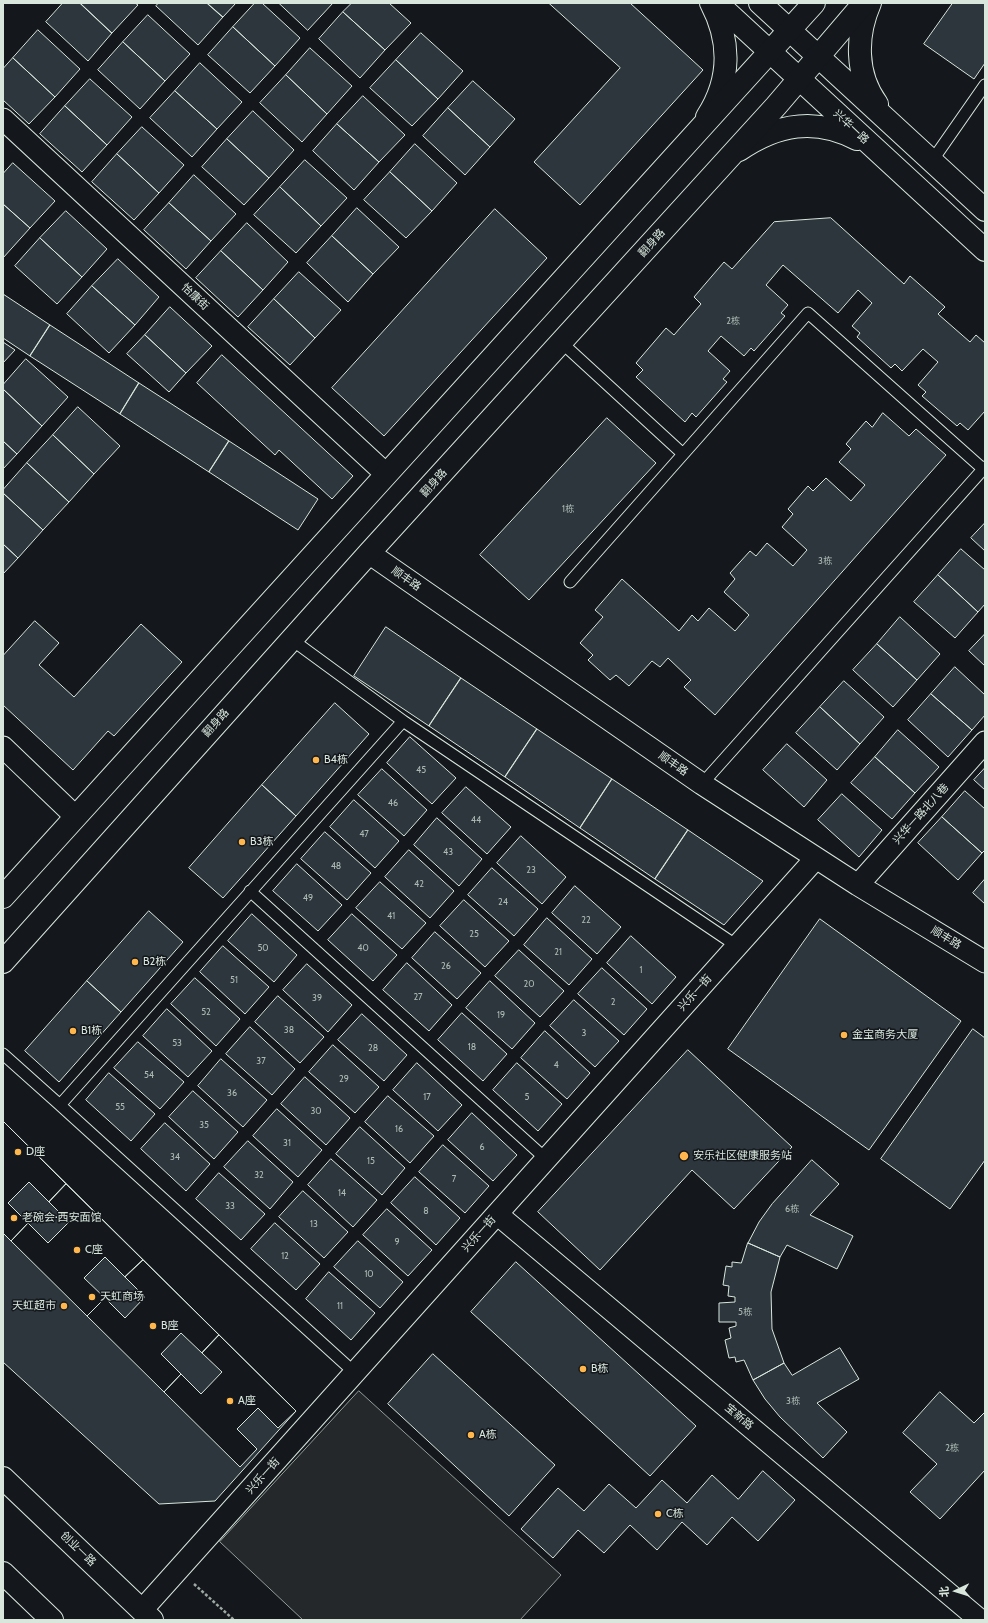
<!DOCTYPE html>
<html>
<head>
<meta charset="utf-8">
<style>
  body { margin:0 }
  #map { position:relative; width:988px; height:1623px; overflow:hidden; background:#14181c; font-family:Cabin,"Noto Sans SC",sans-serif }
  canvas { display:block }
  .frame { position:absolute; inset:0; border:4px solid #d8e6dc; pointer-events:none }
  .north { position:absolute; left:936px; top:1571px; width:40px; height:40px; -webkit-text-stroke:3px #14181c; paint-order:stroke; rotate:266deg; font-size:11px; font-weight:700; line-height:16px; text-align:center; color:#d8e6dc }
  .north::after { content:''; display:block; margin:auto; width:14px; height:18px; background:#d8e6dc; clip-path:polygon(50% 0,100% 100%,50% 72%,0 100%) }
</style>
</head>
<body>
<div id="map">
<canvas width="988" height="1623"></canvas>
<div class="frame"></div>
<div class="north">北</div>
</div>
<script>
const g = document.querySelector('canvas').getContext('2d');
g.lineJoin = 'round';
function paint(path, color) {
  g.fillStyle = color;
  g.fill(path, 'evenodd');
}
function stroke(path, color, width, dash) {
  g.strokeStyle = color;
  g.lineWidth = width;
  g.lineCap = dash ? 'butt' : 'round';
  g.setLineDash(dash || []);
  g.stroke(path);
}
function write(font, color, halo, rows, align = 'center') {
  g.font = font + ' Cabin,"Noto Sans SC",sans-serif';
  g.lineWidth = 3;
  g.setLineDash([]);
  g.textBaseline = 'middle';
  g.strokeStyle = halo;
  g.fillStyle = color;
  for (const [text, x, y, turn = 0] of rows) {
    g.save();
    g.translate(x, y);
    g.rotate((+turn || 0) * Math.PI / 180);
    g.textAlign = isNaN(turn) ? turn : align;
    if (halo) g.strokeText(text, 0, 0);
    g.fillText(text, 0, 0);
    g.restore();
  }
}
const parking = new Path2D(`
  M359,1391l202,184 -41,45h-217l-83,-78z`);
const building = new Path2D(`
  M63,3h17l32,30 -24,28 -42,-39z
  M80,3h55l3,2 -26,28z
  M159,3h48l16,14 -25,28 -42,-39z
  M207,3h29l-13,14z
  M255,3h7l38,35 -25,28 -42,-39z
  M279,3h54l-25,27z
  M352,3h37l22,20 -26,27 -42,-38z
  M549,3h81l73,67 -123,135 -46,-43 86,-94z
  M953,3h32v60l-11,16 -50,-35z
  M343,12l42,38 -25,28 -41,-39z
  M148,15l42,39 -25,27 -42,-39z
  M233,27l42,39 -25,27 -42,-38z
  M38,30l42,39 -25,28 -42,-39z
  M421,33l42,38 -25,28 -42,-39z
  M123,42l42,39 -25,28 -42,-39z
  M310,48l42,38 -25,28 -41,-39z
  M13,58l42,39 -26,27 -26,-24v-31z
  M396,60l42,39 -26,27 -42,-38z
  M200,63l42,39 -25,27 -42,-38z
  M286,75l41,39 -25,28 -42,-39z
  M90,79l42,38 -25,28 -42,-39z
  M473,81l42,38 -25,28 -42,-39z
  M175,91l42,38 -25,28 -42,-39z
  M363,96l42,39 -26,27 -42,-38z
  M65,106l42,39 -25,27 -42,-38z
  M448,108l42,39 -25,28 -42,-39z
  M253,111l41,39 -25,28 -42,-39z
  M337,124l42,38 -25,28 -41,-39z
  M142,127l42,38 -25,28 -42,-39z
  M227,139l42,39 -25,27 -42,-38z
  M415,144l42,39 -25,28 -42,-39z
  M117,154l42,39 -25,27 -42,-38z
  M305,160l42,38 -26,28 -41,-39z
  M13,163l42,38 -25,27 -27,-24v-30z
  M390,172l42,39 -26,27 -42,-38z
  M194,175l42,39 -25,27 -42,-38z
  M280,187l41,39 -25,27 -42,-38z
  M169,203l42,38 -25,28 -42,-39z
  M3,204l27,24 -27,30z
  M357,208l42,39 -26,27 -41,-38z
  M495,209l52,49 -163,178 -52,-48z
  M66,211l41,38 -25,28 -42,-39z
  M831,218l73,66 6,-8 35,31 -7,7 32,28 6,-7 9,8v68l-17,19 -8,-7 -3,3 -35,-30 4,-4 -8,-7 20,-23 -15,-13 -21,22 -7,-7 -4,4 -34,-31 3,-4 -8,-7 20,-23 -14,-13 -20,23 -55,-48 -17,20 22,20 -7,8 4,3 -31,35 -3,-3 -7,8 -23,-20 -13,15 22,20 -7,8 4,3 -31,35 -4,-4 -7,9 -49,-45 7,-7 -7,-7 30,-35 8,7 27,-31 -7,-7 30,-35 8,7 42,-47z
  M247,223l41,39 -25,28 -42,-39z
  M332,236l41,38 -25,28 -41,-39z
  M40,238l42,39 -25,27 -42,-38z
  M221,251l42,39 -25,27 -42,-39z
  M118,259l41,38 -24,28 -43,-39z
  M299,272l42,38 -26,28 -41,-39z
  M92,286l43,39 -26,28 -42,-39z
  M3,294l47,31 -20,31 -27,-18z
  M274,299l41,39 -25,27 -42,-38z
  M170,307l42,39 -26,27 -41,-38z
  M50,325l89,58 -19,31 -90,-58z
  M145,335l41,38 -17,19 -42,-38z
  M3,342l12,8 -12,13z
  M222,355l131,121 -21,23 -53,-49 -4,5 -78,-72z
  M26,359l42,38 -26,29 -39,-37v-4z
  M139,383l90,58 -20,31 -89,-58z
  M3,389l39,37 -25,28 -14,-13z
  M78,407l42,39 -26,28 -41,-39z
  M883,413l26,23 7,-7 30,26 -231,260 -31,-28 7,-7 -23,-22 -8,9 -8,-6 -23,25 -13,-11 -6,5 -22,-20 5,-5 -13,-12 23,-26 -8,-7 27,-31 57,52 13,-16 6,6 11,-13 26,23 14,-16 -25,-23 11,-13 -5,-6 20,-22 6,5 11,-13 26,23 14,-16 -25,-23 11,-13 -5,-5 20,-23 5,5 13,-13 25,23 14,-16 -26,-23 12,-13 -5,-5 20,-23 6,6z
  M607,418l49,45 -127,137 -49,-45z
  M53,435l41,39 -25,28 -42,-39z
  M3,441l14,13 -14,15z
  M229,441l89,58 -20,31 -89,-58z
  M27,463l42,39 -26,28 -40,-37v-3z
  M3,493l40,37 -25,28 -15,-14z
  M985,523v28l-14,-13z
  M3,544l15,14 -15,16z
  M961,549l24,21v34l-7,8 -40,-37z
  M938,575l40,37 -23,26 -41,-36z
  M900,617l40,37 -23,26 -40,-36z
  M35,621l24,22 -20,22 35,32 67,-73 41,38 -68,74 -6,-5 -35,39 -70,-65v-49z
  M386,627l75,51 -32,48 -75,-50z
  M985,634v32l-16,-15z
  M877,644l40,36 -24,27 -40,-37z
  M955,667l30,28v20l-13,15 -41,-36z
  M461,678l76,51 -32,48 -76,-51z
  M844,681l40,36 -24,27 -40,-37z
  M931,694l41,36 -24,27 -40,-37z
  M335,703l34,31 -73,82 -34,-31z
  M820,707l40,37 -23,26 -41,-37z
  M537,729l75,50 -32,49 -75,-51z
  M898,730l41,37 -24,26 -40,-36z
  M410,737l46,41 -24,26 -45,-41z
  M787,744l40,36 -23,27 -41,-37z
  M875,757l40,36 -23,26 -41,-36z
  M985,768v22l-11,-10z
  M382,769l45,41 -23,26 -46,-41z
  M612,779l76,51 -33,49 -75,-51z
  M262,785l34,31 -73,82 -34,-30z
  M466,787l45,40 -24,27 -45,-41z
  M965,791l20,18v41l-3,3 -40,-36z
  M842,794l40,36 -23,27 -41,-37z
  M354,800l45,41 -24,27 -45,-41z
  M942,817l40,36 -24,27 -40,-37z
  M437,818l45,41 -23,27 -45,-41z
  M688,830l75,51 -39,44 -69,-46z
  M325,832l46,41 -24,27 -46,-41z
  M521,836l45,41 -24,27 -45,-41z
  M409,850l45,41 -24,27 -45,-41z
  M297,864l45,41 -24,26 -45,-40z
  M492,868l46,41 -24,27 -46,-41z
  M985,879v25l-12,-11z
  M380,882l46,41 -24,26 -46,-41z
  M575,886l46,41 -24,27 -45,-41z
  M464,900l45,41 -24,26 -45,-41z
  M149,911l34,31 -62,70 -34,-31z
  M252,914l45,41 -23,27 -46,-41z
  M352,914l45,41 -24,26 -45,-41z
  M547,918l45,41 -23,26 -45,-40z
  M820,919l141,102 -92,129 -141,-101z
  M435,932l46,41 -24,26 -45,-41z
  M631,936l45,41 -24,27 -45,-41z
  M223,946l46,41 -24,27 -45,-42z
  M519,950l45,41 -24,26 -45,-41z
  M407,963l45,42 -23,26 -46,-41z
  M307,964l45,41 -24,27 -45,-42z
  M602,968l45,41 -23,26 -46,-41z
  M195,978l45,41 -24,27 -45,-42z
  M87,981l34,31 -62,70 -34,-31z
  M490,981l45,42 -23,26 -46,-41z
  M278,996l46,41 -24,26 -45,-41z
  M574,1000l45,41 -24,26 -45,-41z
  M167,1009l45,42 -24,26 -45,-41z
  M462,1013l45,41 -24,27 -45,-41z
  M362,1014l45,41 -23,26 -46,-41z
  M250,1027l45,42 -23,26 -46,-41z
  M973,1029l12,9v122l-35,49 -69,-50z
  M545,1031l45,42 -23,26 -46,-41z
  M138,1042l46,40 -24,27 -46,-41z
  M333,1045l46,42 -24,26 -46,-41z
  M688,1050l104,97 -58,62 -42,-39 -92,100 -62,-58z
  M221,1059l46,41 -24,27 -45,-41z
  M417,1063l45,42 -24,26 -45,-41z
  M517,1063l45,41 -24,27 -45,-41z
  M109,1073l46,41 -24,27 -45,-41z
  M305,1077l45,41 -24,27 -45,-41z
  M193,1091l45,41 -24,27 -45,-42z
  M388,1096l46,40 -24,27 -45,-41z
  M277,1109l45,41 -24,27 -45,-41z
  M472,1113l45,42 -24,26 -45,-41z
  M3,1121l293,290 -81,90 -56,3 -156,-142z
  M3,1121l63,63 -17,18 -20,-20 -21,21 20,20 -17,18 -8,-8z
  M165,1123l45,41 -24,27 -45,-42z
  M360,1127l45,41 -23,27 -46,-41z
  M248,1141l45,41 -23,27 -46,-42z
  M443,1145l46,41 -24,27 -46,-41z
  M331,1159l46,41 -24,27 -45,-42z
  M812,1160l27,24 -29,31 43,21 -16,33 -50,-24 -7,12 -32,-14 11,-21 13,-18z
  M219,1173l46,41 -24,26 -45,-41z
  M415,1177l45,41 -24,27 -45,-42z
  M66,1184l77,76 -18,17 -20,-20 -21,21 21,20 -18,18 -76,-75 17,-18 20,20 21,-21 -20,-20z
  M303,1191l45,41 -24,26 -45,-41z
  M387,1209l45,41 -24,26 -45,-41z
  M275,1223l45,41 -24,26 -45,-41z
  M358,1241l45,41 -23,26 -46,-41z
  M748,1243l32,14 -9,35 1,37 12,34 -31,17 -9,-20 -8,2 -1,-5 -6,1 -4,-18 6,-2 -2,-10 7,-2v-4h-17v-19l16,-1v-5l-7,-1 1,-10 -6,-1 3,-19 6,1v-5l9,1z
  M143,1260l76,75 -17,18 -21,-20 -20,21 20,20 -17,18 -77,-76 18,-18 20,20 20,-21 -20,-20z
  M516,1262l180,164 -46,50 -179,-164z
  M329,1272l46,41 -24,27 -45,-41z
  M219,1335l77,76 -18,17 -20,-20 -21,21 20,20 -17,18 -76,-75 17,-18 20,20 21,-22 -20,-19z
  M840,1348l19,31 -42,24 30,29 -24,26 -43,-41 -15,-18 -12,-19 31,-17 8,12z
  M433,1354l122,111 -46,51 -121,-112z
  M940,1392l34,31 11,-11v58l-45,49 -30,-27 27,-28 -34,-31z
  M763,1471l32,29 -37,41 -26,-24 -25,28 -25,-23 -25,28 -27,-25 -26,28 -26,-23 -25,28 -32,-29 37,-41 26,23 25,-27 27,24 26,-28 25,23 25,-28 26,24z`);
const path = new Path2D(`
  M194,1584l40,36`);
const service = new Path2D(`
  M932,161l53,-76
  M561,342l122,112
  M570,582l238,-269 175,156
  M291,639l112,82
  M702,784l283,-317
  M250,891l296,268
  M3,1054l57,51 343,-384 334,225
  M60,1105l295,268`);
const minor = new Path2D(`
  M3,119l383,355
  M369,553l333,231 156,101 127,77
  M3,747l72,69
  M858,885l127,-143
  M497,1214l483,406
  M142,1610l674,-752`);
const tertiary = new Path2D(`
  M717,3l268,247
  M760,3l225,207
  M870,3c-14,32 -15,71 7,101
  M707,117c24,-37 24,-76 4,-114
  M739,150c38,-26 76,-33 118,-11`);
const secondary = new Path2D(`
  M3,897l811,-894
  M3,962l366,-409 407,-447 88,-103`);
const primary = new Path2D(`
  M3,1478l149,142
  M3,1573l49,47`);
const markers = [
  [316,760,4,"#ffb74d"],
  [242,842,4,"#ffb74d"],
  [135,962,4,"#ffb74d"],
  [73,1031,4,"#ffb74d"],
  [844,1035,4,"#ffb74d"],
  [18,1152,4,"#ffb74d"],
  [684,1156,5,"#ffb74d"],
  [14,1218,4,"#ffb74d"],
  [77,1250,4,"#ffb74d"],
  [92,1297,4,"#ffb74d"],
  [64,1306,4,"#ffb74d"],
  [153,1326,4,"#ffb74d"],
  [583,1369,4,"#ffb74d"],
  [230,1401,4,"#ffb74d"],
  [471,1435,4,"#ffb74d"],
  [658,1514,4,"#ffb74d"]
];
const numberNames = [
  ["2栋",733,321],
  ["1栋",568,509],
  ["3栋",825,561],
  ["45",421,770],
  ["46",393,803],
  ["44",476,820],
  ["47",364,834],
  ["43",448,852],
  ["48",336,866],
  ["23",531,870],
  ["42",419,884],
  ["49",308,898],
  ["24",503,902],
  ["41",391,916],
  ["22",586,920],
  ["25",474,934],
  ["50",263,948],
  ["40",363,948],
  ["21",558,952],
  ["26",446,966],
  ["1",641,970],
  ["51",234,980],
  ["20",529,984],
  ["27",418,997],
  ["39",317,998],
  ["2",613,1002],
  ["52",206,1012],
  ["19",501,1015],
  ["38",289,1030],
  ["3",584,1033],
  ["53",177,1043],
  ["18",472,1047],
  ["28",373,1048],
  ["37",261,1061],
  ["4",556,1065],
  ["54",149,1075],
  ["29",344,1079],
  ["36",232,1093],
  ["17",427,1097],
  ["5",527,1097],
  ["55",120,1107],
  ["30",316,1111],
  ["35",204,1125],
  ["16",399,1129],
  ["31",287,1143],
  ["6",482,1147],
  ["34",175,1157],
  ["15",371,1161],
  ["32",259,1175],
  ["7",454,1179],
  ["14",342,1193],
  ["33",230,1206],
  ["6栋",792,1209],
  ["8",426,1211],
  ["13",314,1224],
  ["9",397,1242],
  ["12",285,1256],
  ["10",369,1274],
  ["11",340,1306],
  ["5栋",745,1312],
  ["3栋",793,1401],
  ["2栋",952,1448]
];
const streetNames = [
  ["兴华一路",851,127,43],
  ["翻身路",652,243,-48],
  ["怡康街",195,297,43],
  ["翻身路",434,483,-48],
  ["顺丰路",406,579,35],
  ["翻身路",216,723,-48],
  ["顺丰路",673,764,35],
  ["兴华一路北八巷",921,814,-48],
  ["顺丰路",946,938,31],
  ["兴乐一街",695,993,-48],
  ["兴乐一街",479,1234,-48],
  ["宝新路",739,1417,40],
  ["兴乐一街",263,1476,-48],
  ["创业一路",78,1549,44]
];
const poiNames = [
  ["B4栋",324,760],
  ["B3栋",250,842],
  ["B2栋",143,962],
  ["B1栋",81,1031],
  ["金宝商务大厦",852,1035],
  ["D座",26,1152],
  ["安乐社区健康服务站",693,1156],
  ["老碗会·西安面馆",22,1218],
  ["C座",85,1250],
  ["天虹商场",100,1297],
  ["天虹超市",56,1306,"right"],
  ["B座",161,1326],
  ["B栋",591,1369],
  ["A座",238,1401],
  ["A栋",479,1435],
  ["C栋",666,1514]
];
paint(parking, '#24282b');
stroke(parking, '#939e99', 1);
paint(building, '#2c363c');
stroke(building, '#d8e6dc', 1);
stroke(service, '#d8e6dc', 13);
stroke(minor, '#d8e6dc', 23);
stroke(tertiary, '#d8e6dc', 24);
stroke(secondary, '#d8e6dc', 24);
stroke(primary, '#d8e6dc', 24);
stroke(path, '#9da8a2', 2.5, [3, 2]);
stroke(service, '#14181c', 11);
stroke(minor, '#14181c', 21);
stroke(tertiary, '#14181c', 22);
stroke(secondary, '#14181c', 22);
stroke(primary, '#14181c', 22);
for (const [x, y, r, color] of markers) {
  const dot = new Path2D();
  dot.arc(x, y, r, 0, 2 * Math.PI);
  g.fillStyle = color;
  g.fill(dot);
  stroke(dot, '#14181c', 1.5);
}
write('9px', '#adbab4', null, numberNames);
write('11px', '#d8e6dc', '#14181c', streetNames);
write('11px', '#d8e6dc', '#14181c', poiNames, 'left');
</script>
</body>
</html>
